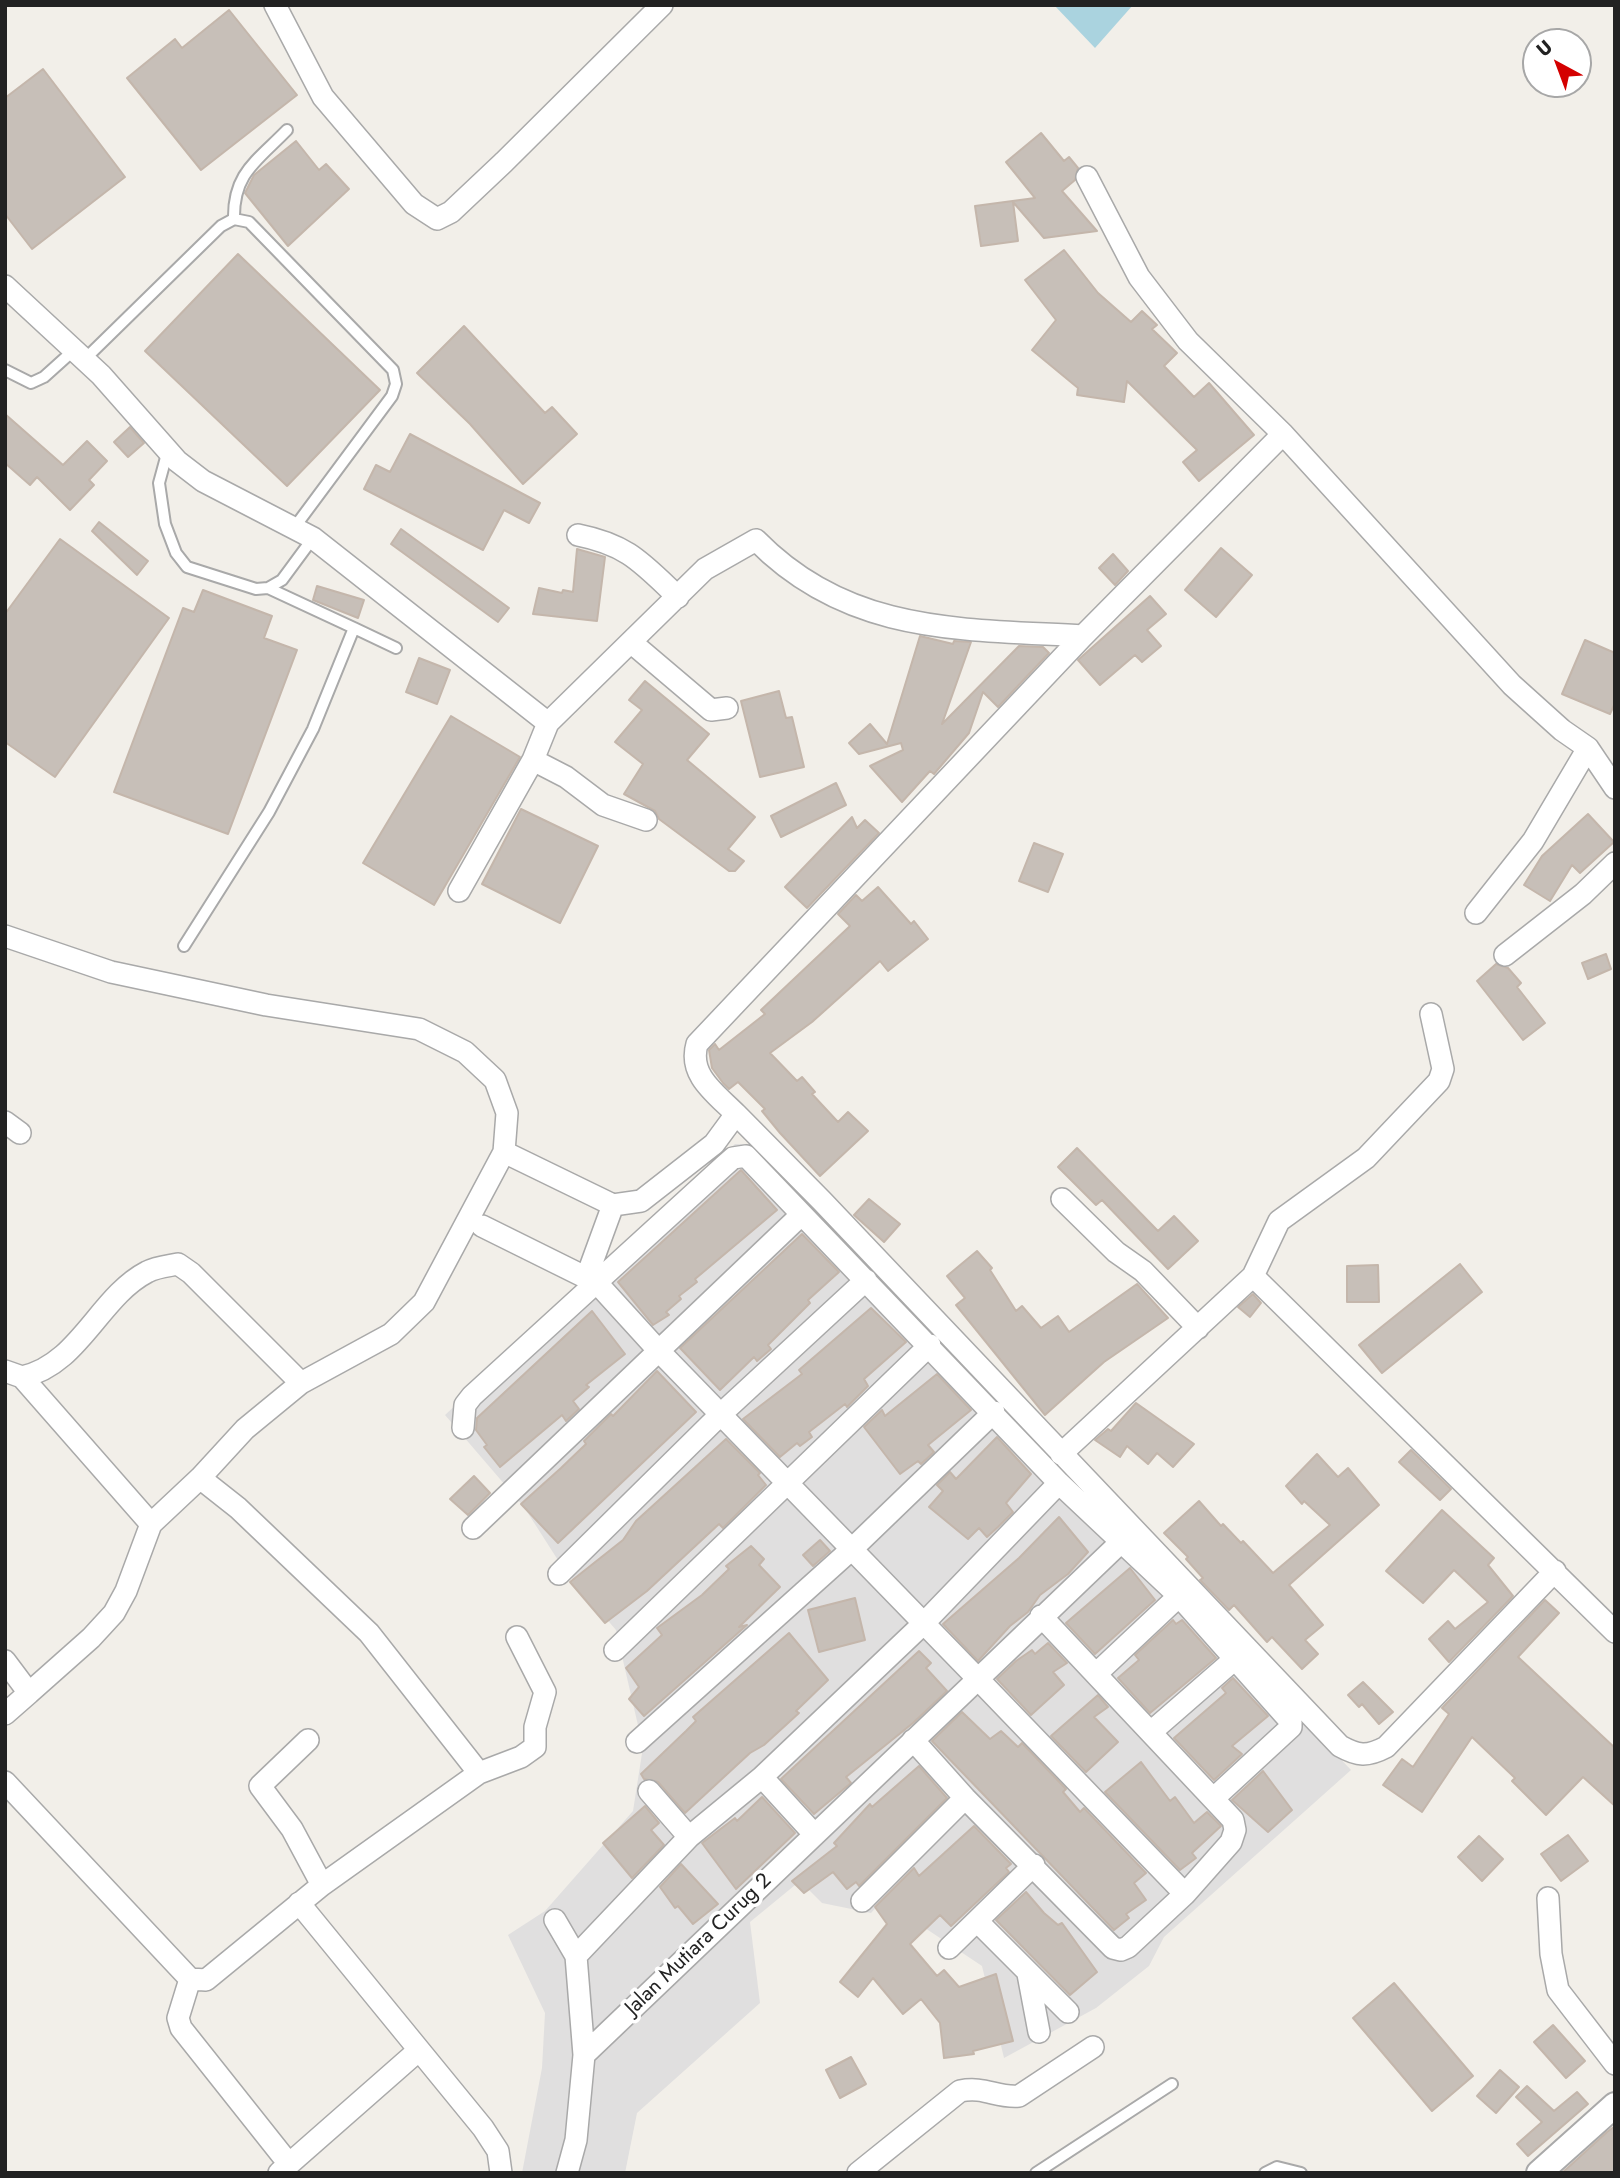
<!DOCTYPE html>
<html>
<head>
<meta charset="utf-8">
<style>
  body { margin:0 }
  #map { position:relative; width:1620px; height:2178px; overflow:hidden; background:#f2efe9; font-family:Jost,sans-serif }
  canvas { display:block }
  .frame { position:absolute; inset:0; border:7px solid #222; pointer-events:none }
  .north { position:absolute; left:1522px; top:28px; width:70px; height:70px; box-sizing:border-box; background:#fff; border:2px solid #a7a7a7; border-radius:50%; rotate:319deg; font-size:19px; font-weight:700; line-height:28px; text-align:center; color:#222 }
  .north::after { content:''; display:block; margin:auto; width:24px; height:32px; background:#d40000; clip-path:polygon(50% 0,100% 100%,50% 72%,0 100%) }
</style>
</head>
<body>
<div id="map">
<canvas width="1620" height="2178"></canvas>
<div class="frame"></div>
<div class="north">U</div>
</div>
<script>
const g = document.querySelector('canvas').getContext('2d');
g.lineJoin = 'round';
function paint(path, color) {
  g.fillStyle = color;
  g.fill(path, 'evenodd');
}
function stroke(path, color, width, dash) {
  g.strokeStyle = color;
  g.lineWidth = width;
  g.lineCap = dash ? 'butt' : 'round';
  g.setLineDash(dash || []);
  g.stroke(path);
}
function write(font, color, halo, rows, align = 'center') {
  g.font = font + ' Jost,sans-serif';
  g.lineWidth = 7;
  g.setLineDash([]);
  g.textBaseline = 'middle';
  g.strokeStyle = halo;
  g.fillStyle = color;
  for (const [text, x, y, turn = 0] of rows) {
    g.save();
    g.translate(x, y);
    g.rotate((+turn || 0) * Math.PI / 180);
    g.textAlign = isNaN(turn) ? turn : align;
    if (halo) g.strokeText(text, 0, 0);
    g.fillText(text, 0, 0);
    g.restore();
  }
}
const residential = new Path2D(`
  M735,1144h19l597,626 -187,167 -15,29 -53,42 -92,50 -22,-92 -99,-66 -12,13 -49,-10 -22,-22 -50,41 10,81 -123,110 -12,60h-103l20,-105 3,-55 -37,-78 37,-24 88,-100 10,-64 -27,-117 -53,-62 -39,-61 -79,-92z`);
const water = new Path2D(`
  M1054,5h79l-38,43z`);
const building = new Path2D(`
  M229,10l68,85 -96,75 -74,-92 48,-39 7,9z
  M43,69l82,108 -93,72 -27,-35v-116z
  M1041,133l23,28 5,-4 9,11 -3,12 -13,11 35,40 -53,7 -31,-36 5,39 -37,5 -6,-40 60,-8 -29,-36z
  M296,141l23,29 7,-6 23,25 -61,57 -43,-53 9,-18z
  M1064,250l34,43 33,29 11,-11 15,14 -5,4 25,24 -13,13 30,31 15,-14 45,52 -55,46 -16,-19 14,-12 -70,-69 -3,21 -47,-7 1,-7 -46,-38 24,-30 -31,-40z
  M238,254l142,136 -93,96 -142,-135z
  M464,326l81,87 7,-6 25,27 -54,50 -53,-60 -53,-51z
  M5,414l58,51 24,-24 20,20 -18,19 5,5 -24,25 -33,-33 -7,8 -25,-22z
  M130,427l14,16 -16,14 -14,-15z
  M410,434l130,69 -11,20 -25,-13 -21,40 -119,-61 12,-24 14,7z
  M99,522l49,39 -11,14 -45,-44z
  M401,529l108,79 -11,14 -107,-78z
  M60,539l109,79 -114,159 -50,-35v-128z
  M1221,548l31,27 -36,42 -31,-27z
  M577,549l28,8 -8,64 -64,-7 6,-26 23,5 1,-3 10,2z
  M1113,554l15,17 -13,14 -16,-17z
  M317,586l47,14 -6,18 -45,-18z
  M203,590l69,26 -8,22 33,12 -69,184 -114,-42 69,-184 11,4z
  M1150,596l16,18 -19,16 14,16 -19,16 -7,-7 -35,30 -22,-25z
  M920,636l33,8 1,-3 17,1 -29,82 77,-78 24,1 6,6 -51,54 -15,-15 -14,41 -35,41 -4,-3 -28,31 -32,-36 33,-16 -2,-7 -42,11 -10,-11 21,-19 17,20z
  M1585,640l30,13v50l-5,11 -48,-20z
  M419,658l31,12 -13,34 -31,-12z
  M645,681l64,53 -22,26 68,57 -27,32 16,12 -9,10h-6l-70,-52 -4,-8 -31,-17 19,-30 -28,-22 27,-32 -13,-10z
  M779,691l7,27 6,-1 12,50 -44,10 -19,-76z
  M451,716l69,41 -86,148 -71,-42z
  M836,783l10,22 -65,32 -10,-21z
  M521,809l77,37 -38,77 -78,-39z
  M1588,814l26,28 -34,31 -8,-8 -22,36 -26,-16 18,-29z
  M852,817l5,11 8,-8 14,13 -72,75 -22,-21z
  M1034,843l29,11 -15,38 -29,-11z
  M878,887l33,37 3,-3 14,18 -40,32 -8,-10 -68,61 -42,31 27,28 5,-4 13,15 -3,2 26,28 10,-10 20,19 -48,45 -40,-43 -18,-22 3,-2 -27,-27 -9,7 -6,-6 -11,-15 -3,-18 6,-6 4,6 46,-36 -4,-4 89,-84 -12,-12 18,-19 6,6z
  M1606,954l5,15 -23,10 -6,-16z
  M1496,964l12,4 13,15 -4,4 28,36 -22,17 -46,-59z
  M1077,1148l81,83 16,-15 24,25 -30,28 -66,-69 -6,5 -38,-38z
  M741,1170l36,40 -82,69 2,3 -18,14 2,3 -15,13 3,3 -16,10 -35,-43z
  M869,1199l31,25 -16,18 -30,-27z
  M802,1234l37,38 -31,28 2,3 -42,42 3,4 -14,12 -3,-4 -34,33 -40,-42z
  M977,1251l15,17 -2,2 26,41 6,-5 19,22 17,-12 11,16 68,-48 31,34 -64,44 -59,53 -89,-110 9,-7 -18,-22z
  M1460,1264l22,28 -100,81 -23,-28z
  M1378,1265l1,37h-32v-36z
  M1253,1294l8,9 -11,14 -12,-10z
  M871,1308l35,34 -42,37 4,7 -21,21 -2,-3 -36,28 3,5 -12,9 -3,-3 -17,14 -37,-38 59,-45 -3,-4z
  M592,1311l33,43 -39,31 3,2 -16,14 6,8 -13,12 -4,-6 -62,52 -16,-20 3,-2 -11,-15 1,-12z
  M657,1371l39,41 -138,131 -37,-39 40,-36 25,-24 -2,-3 27,-27 2,2z
  M937,1374l34,36 -43,35 6,7 -13,12 -3,-3 -18,13 -36,-47 18,-17 3,6z
  M1136,1403l58,41 -21,23 -16,-14 -9,11 -21,-18 -7,11 -25,-17 13,-11 3,2z
  M997,1437l34,37 -25,29 7,9 -15,15 -11,10 -8,-9 -11,11 -39,-32 14,-16 -6,-6 13,-13 6,7z
  M726,1439l34,34 -2,2 8,10 -43,43 -4,-4 -72,67 -42,32 -35,-41 53,-42 13,-19z
  M1411,1450l40,39 -11,11 -41,-38z
  M1317,1454l21,23 10,-9 31,37 -90,80 34,40 -18,15 13,14 -16,15 -30,-32 -5,5 -33,-37 -5,5 -29,-30 3,-2 -17,-19 2,-2 -24,-24 35,-32 22,25 2,-2 18,19 2,-2 30,32 57,-48 -26,-24 -2,3 -16,-18z
  M474,1476l16,17 -22,22 -18,-16z
  M1442,1510l52,48 -6,7 25,31 -64,66 -20,-23 19,-18 7,8 33,-27 -34,-32 -31,33 -37,-32z
  M1059,1517l29,35 -20,22 -28,21 -12,17 -18,14 -32,35 -35,-37 76,-66z
  M820,1540l10,11 -17,15 -10,-11z
  M751,1546l13,13 -5,6 21,22 -41,40 8,-2 -103,91 -15,-17 10,-12 -13,-19 36,-33 -5,-7 45,-33 27,-26 -3,-3z
  M1130,1568l25,32 -60,54 -29,-31z
  M855,1598l10,42 -46,12 -11,-42z
  M1545,1600l14,13 -41,44 97,91v58l-32,-29 -37,38 -34,-34 3,-3 -43,-41 -50,75 -39,-27 19,-26 11,8 36,-53 -7,-6z
  M1173,1620l3,4 6,-4 34,38 -66,55 -32,-35 21,-18 -4,-5z
  M789,1633l39,47 -32,31 3,2 -35,32 -14,8 -65,60 -27,-31 -14,-3 -3,-5 45,-43 10,-10 -3,-4z
  M1048,1643l19,20 -14,9 11,13 -33,30 -34,-36 19,-18 16,-11 3,4z
  M919,1651l12,12 -5,5 21,23 -34,32 -67,54 5,6 -37,31 -33,-35z
  M1233,1678l35,38 -36,30 10,8 -28,26 -40,-42 52,-45 -4,-5z
  M1363,1682l30,30 -14,12 -17,-20 -3,3 -11,-12z
  M1098,1695l10,12 -14,10 24,25 -32,30 -35,-36z
  M962,1712l28,27 11,-8 17,16 4,-4 44,46 -3,3 17,20 4,-4 62,65 -12,10 12,17 -20,14 3,4 -15,12 -182,-189z
  M1141,1762l29,39 5,-4 19,26 13,-11 14,14 -29,27 4,5 -16,12 -75,-78z
  M919,1766l28,32 -88,88 -3,-4 -9,7 -14,-17 -29,21 -12,-12 45,-35 -3,-3 36,-39 2,3z
  M1263,1771l29,39 -24,22 -36,-32z
  M762,1797l33,36 -59,56 -34,-46 33,-25 2,3z
  M645,1806l14,17 -8,7 13,15 -32,33 -29,-35z
  M974,1826l37,38 -5,4 3,4 -58,54 -11,-11 -30,29 27,32 7,-6 15,17 37,-13 17,67 -40,10 1,3 -30,4 -4,-35 -19,-24 -18,15 -30,-36 -15,19 -18,-15 47,-58 -12,-17 39,-39 5,8z
  M1568,1835l20,26 -27,20 -20,-27z
  M1479,1836l24,23 -21,22 -24,-24z
  M681,1864l37,40 -25,20 -15,-18 -3,2 -15,-21z
  M1026,1892l18,21 14,12 4,-2 35,49 -27,23 -74,-75z
  M1394,1983l79,93 -41,35 -79,-93z
  M1553,2025l32,36 -19,17 -32,-36z
  M851,2057l15,27 -26,14 -14,-28z
  M1500,2070l19,17 -23,26 -19,-17z
  M1527,2086l27,25 23,-19 11,12 -60,52 -11,-12 25,-22 -26,-25z
  M1615,2126v47h-53l45,-41z`);
const service = new Path2D(`
  M234,219l15,3 144,148 3,14 -4,12 -98,132
  M85,359l136,-133 13,-7c-1,-46 23,-58 53,-89
  M5,370l26,13 13,-6 30,-27
  M168,450l-9,33 6,41 11,29 11,14 69,22 12,-1 14,-8 31,-42
  M354,628l42,20
  M184,946l85,-134 44,-83 41,-101 -86,-40
  M1036,2173l136,-89
  M1265,2173l12,-6 24,6`);
const minor = new Path2D(`
  M275,5l48,92 91,107 23,15 14,-7 53,-50 158,-157
  M1087,177l52,100 49,64 95,93 229,251 50,45 26,18 27,40
  M5,286l96,89 76,86 26,20 110,57 235,185 -15,37 -74,131
  M578,535c50,10 64,28 100,62
  M632,643l79,67 16,-2
  M548,723l157,-154 51,-29c92,94 204,89 327,96
  M533,760l33,17 37,28 43,15
  M1476,913l57,-72 55,-93
  M5,936l106,36 155,33 153,24 46,23 30,28 12,33 -3,39 109,53 28,-4 73,-57 22,-30c-21,-21 -48,-39 -39,-70l386,-408 200,-202
  M1505,955l78,-61 32,-31
  M736,1114l86,87 518,545c18,10 27,11 46,1l169,-176
  M5,1122l15,11
  M1062,1199l54,53 27,19 55,57
  M482,1226l115,57 61,67 320,329 -394,376
  M587,1276l26,-71
  M1253,1276l362,356
  M5,1371l17,6 129,147
  M22,1377c57,-12 77,-80 125,-105 9,-5 21,-6 31,-8l13,9 110,110
  M463,1428l2,-23 7,-9 252,-230 9,-8 13,-2 313,327 120,113 112,126v5l-77,71
  M1061,1454l192,-178 26,-55 87,-63 73,-77 4,-12 -12,-55
  M200,1478l38,30 131,125 110,140
  M473,1528l327,-312
  M1121,1542l-143,137 207,215
  M559,1574l162,-160 145,-134
  M615,1650l315,-305
  M5,1661l24,32 -24,21
  M1096,1674l83,-78
  M29,1693l62,-55 23,-25 12,-22 25,-67 49,-46 45,-49 56,-46 90,-49 33,-32 80,-150
  M1151,1732l85,-74
  M308,1740l-48,46 32,43 30,56
  M913,1740l52,58 148,150 8,2 7,-3 57,-53 46,-52 4,-12 -2,-10 -192,-204
  M637,1742l216,-194 141,-136
  M762,1777l52,57
  M5,1782l185,197 16,1 116,-95 157,-112 42,-16 14,-10v-20l10,-35 -28,-55
  M649,1791l40,46
  M1548,1898l3,56 7,36 57,74
  M862,1901l103,-103
  M299,1903l184,225 15,23 3,22
  M555,1920l21,36 8,99 -8,85 -9,33
  M977,1921l91,91
  M949,1948l85,-83
  M576,1956l113,-119 73,-60 161,-153 136,-141
  M1028,1974l11,58
  M190,1979l-12,39 3,10 108,136
  M279,2173l140,-123
  M858,2173l102,-82c25,-5 36,7 59,5l74,-49`);
const tertiary = new Path2D(`
  M1539,2173l76,-68`);
const streetNames = [
  ["Jalan Mutiara Curug 2",699,1945,-44]
];
paint(residential, '#e0dfdf');
paint(water, '#aad3df');
paint(building, '#c7bfb8');
stroke(building, '#c4b6ab', 2);
stroke(service, '#a9a9a9', 14);
stroke(minor, '#a9a9a9', 24);
stroke(tertiary, '#a9a9a9', 28);
stroke(service, '#fff', 10);
stroke(minor, '#fff', 21);
stroke(tertiary, '#fff', 24);
write('21px', '#222', '#fff', streetNames);
</script>
</body>
</html>
